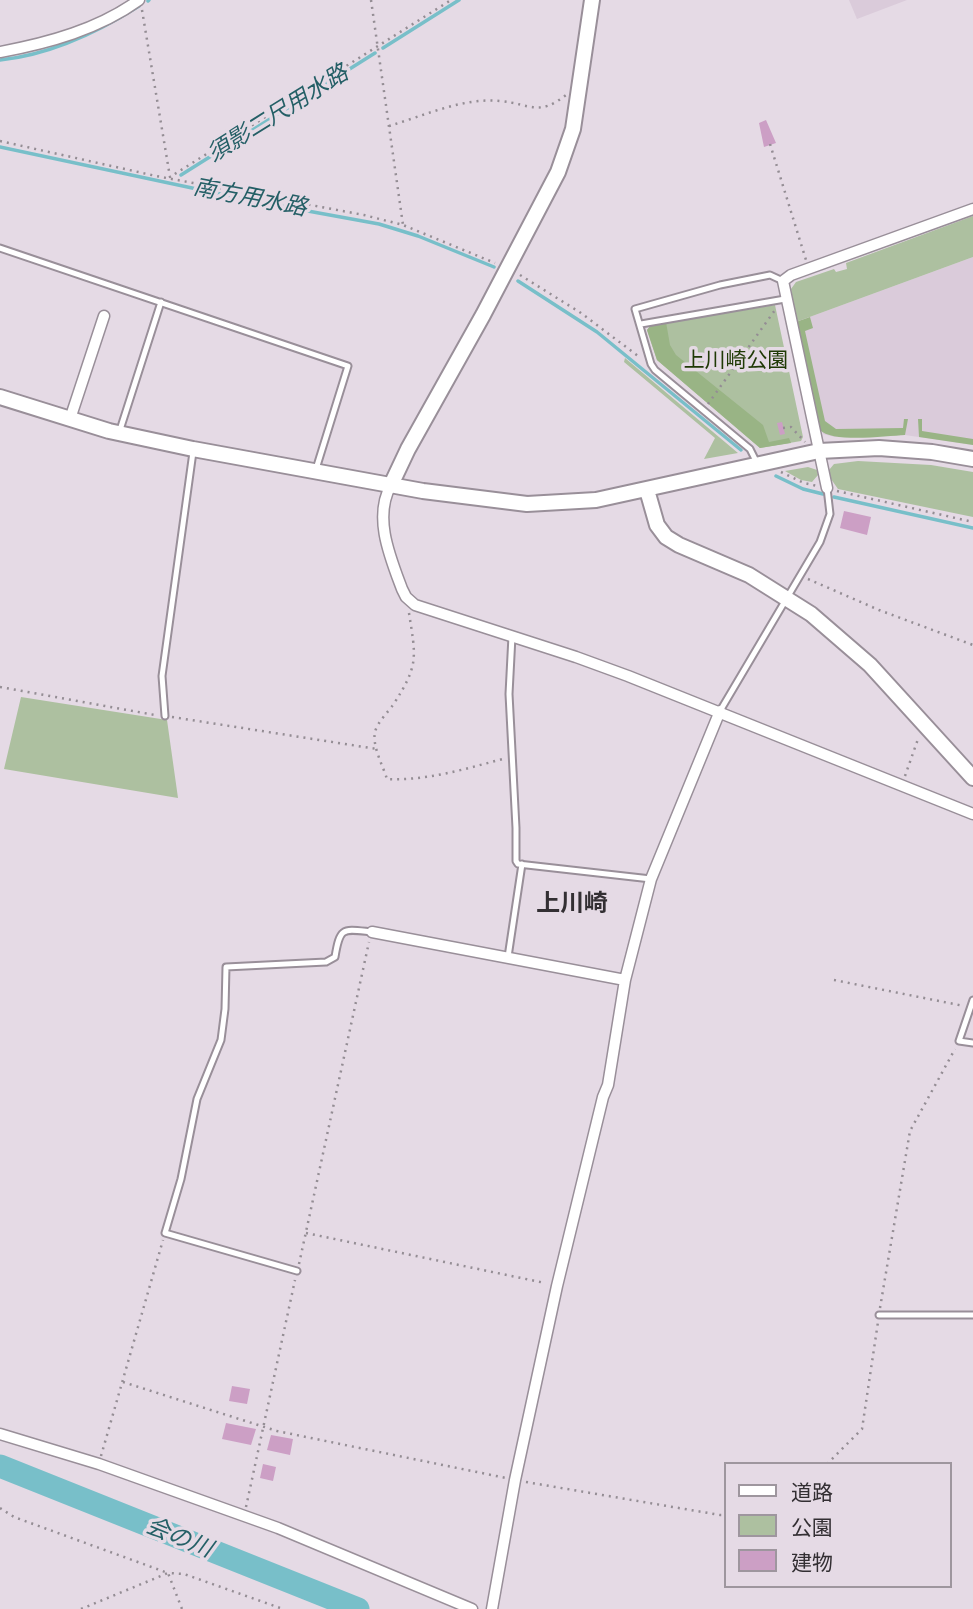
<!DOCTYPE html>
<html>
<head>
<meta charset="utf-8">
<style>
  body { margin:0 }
  #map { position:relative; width:973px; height:1609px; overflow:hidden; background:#e5dae5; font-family:"PT Sans","Noto Sans JP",sans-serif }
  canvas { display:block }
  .legend { position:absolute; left:724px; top:1462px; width:228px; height:126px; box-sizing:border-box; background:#e5dae5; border:2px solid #9e969e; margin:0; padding:9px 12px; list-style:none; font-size:21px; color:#332f33 }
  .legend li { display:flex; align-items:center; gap:14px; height:35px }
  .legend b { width:35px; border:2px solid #9e969e }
</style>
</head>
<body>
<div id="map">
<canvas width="973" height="1609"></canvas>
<ul class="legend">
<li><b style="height:9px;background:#fff"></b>道路</li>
<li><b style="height:19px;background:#adc0a0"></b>公園</li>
<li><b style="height:19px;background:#cc9fc5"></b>建物</li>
</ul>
</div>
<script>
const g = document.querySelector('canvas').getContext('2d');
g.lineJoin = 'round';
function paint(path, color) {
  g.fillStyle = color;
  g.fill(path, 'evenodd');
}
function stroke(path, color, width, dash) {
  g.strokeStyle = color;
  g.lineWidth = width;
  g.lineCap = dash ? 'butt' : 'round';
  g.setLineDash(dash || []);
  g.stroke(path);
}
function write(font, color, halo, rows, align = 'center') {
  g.font = font + ' "PT Sans","Noto Sans JP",sans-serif';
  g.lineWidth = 7;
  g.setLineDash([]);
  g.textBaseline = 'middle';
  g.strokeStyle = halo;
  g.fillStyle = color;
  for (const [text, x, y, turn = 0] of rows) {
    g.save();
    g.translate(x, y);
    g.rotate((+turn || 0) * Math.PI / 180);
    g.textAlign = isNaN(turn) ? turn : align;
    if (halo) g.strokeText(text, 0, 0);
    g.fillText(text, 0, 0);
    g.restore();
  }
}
const built = new Path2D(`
  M849,0h58l-50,19z
  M973,257v188l-68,-10 -70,2 -12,-3 -27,-112z`);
const green = new Path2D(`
  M973,216v41l-177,65 -5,-33 5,-7 38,-13 2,3 11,-3 -1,-6z
  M775,305l28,132 -2,4 -41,7 -103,-88 -10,-30 4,-5z
  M625,358l113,95 -34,6 11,-21 -91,-76z
  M858,461l73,4 42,7v45l-135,-28 -7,-10 -2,-9 5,-6z
  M808,467l9,3 1,5 -6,7 -11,-2 -16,-9z
  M21,697l146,23 11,78 -174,-29z`);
const forest = new Path2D(`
  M810,317l3,11 -8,3 20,90 11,8 67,-1 1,-9h4l-3,16c-18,1 -74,8 -85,-5l-24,-108z
  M666,322l4,23 6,10 87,70 6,17 20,-4 2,5 -31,5 -103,-88 -10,-30 4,-5z
  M918,419h4v12l51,8v6l-54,-8z`);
const stream = new Path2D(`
  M148,1l1,-1
  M383,48l76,-48
  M0,60c49,-5 98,-28 139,-54
  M0,147l253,54 126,23 39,12 76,31
  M181,175l194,-122
  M518,281l79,51 144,118
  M776,476l27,13 20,5
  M834,497l139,31`);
const river = new Path2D(`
  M0,1466l358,143`);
const building = new Path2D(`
  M766,120l10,23 -12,4 -5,-24z
  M782,422l3,12 -5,1 -3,-12z
  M844,511l27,6 -4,18 -27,-7z
  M232,1386l18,3 -3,15 -18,-3z
  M226,1423l30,6 -5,16 -29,-6z
  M271,1435l22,4 -3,16 -23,-5z
  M263,1464l13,3 -3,14 -13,-3z`);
const path = new Path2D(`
  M371,0l32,225
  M142,10l28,167 281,-177
  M389,126c34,-10 75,-29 111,-25 31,3 38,16 66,-6
  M0,141l156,35 208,39 39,10 92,38
  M770,144l36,116
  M520,275l61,38 57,43
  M708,404l67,-94
  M783,428l8,-1 14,15
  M781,472l23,11 13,3
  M837,491l136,31
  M808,579l71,31 94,35
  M409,613c7,45 10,52 -16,92 -5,7 -16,18 -18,27 -3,14 8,34 12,47 40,2 77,-10 116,-20
  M0,687l155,28
  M172,717l205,32
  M905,776l13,-37
  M834,980l130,26
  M306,1233l239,50
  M299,1264l70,-322
  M880,1308l30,-177 45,-82
  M123,1382l154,49 229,47
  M101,1456l62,-216
  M827,1464l35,-35 16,-107
  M526,1482l194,33h6
  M246,1507l49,-227
  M0,1508l14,9 154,56 14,36
  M81,1609l87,-36 16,1 99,35`);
const lane = new Path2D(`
  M0,248l348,118 -32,103
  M641,324l144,-25
  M119,433l42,-131
  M757,463l-7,-14 -95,-79 -4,-6 -16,-55 85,-24 50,-10 13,6
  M512,636l-3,58 7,134v33l2,3 133,15
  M720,711l100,-169 10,-28 -3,-26
  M165,716l-3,-40 31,-224
  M508,957l14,-93
  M973,1000l-14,41 14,2
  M297,1271l-132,-38 16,-54 16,-80 24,-59 4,-31 1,-42 100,-5 9,-5c5,-31 8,-28 37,-25
  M879,1315h94`);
const street = new Path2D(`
  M0,52c49,-9 99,-23 139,-52
  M70,419l34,-103
  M391,485c-18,32 -1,72 11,104l4,8 9,8 161,52 52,19 345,138
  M827,488l-44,-207 8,-6 182,-66
  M372,932l253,48
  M0,1434l99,30 179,64 194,81
  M492,1609l23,-129 42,-194 46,-189 5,-12 17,-105 26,-101 69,-168`);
const secondary = new Path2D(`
  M0,397l109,34 84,18 230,42 104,13 69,-4 223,-49 60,-3 53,4 41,7
  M391,485l17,-36 75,-134 75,-143 15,-43 19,-129
  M647,490l10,35 9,12 13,8 70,30 62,39 59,51 103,113`);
const parkNames = [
  ["上川崎公園",736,361]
];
const waterNames = [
  ["須影二尺用水路",278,114,-32],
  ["南方用水路",250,198,11],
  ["会の川",179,1538,22]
];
const quarterNames = [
  ["上川崎",572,904]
];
paint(built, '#dacbda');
paint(green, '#adc0a0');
paint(forest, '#99b485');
stroke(stream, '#78bfc9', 3.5);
stroke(river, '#78bfc9', 23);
paint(building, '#cc9fc5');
stroke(lane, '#998f99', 9);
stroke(street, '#998f99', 13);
stroke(secondary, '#998f99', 18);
stroke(path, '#948d94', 2.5, [2, 5]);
stroke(lane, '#fff', 5);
stroke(street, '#fff', 10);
stroke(secondary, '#fff', 14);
write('21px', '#203a06', '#e5dae5', parkNames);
write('italic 23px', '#245f66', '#e5dae5', waterNames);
write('bold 24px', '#332f33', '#e5dae5', quarterNames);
</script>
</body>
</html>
